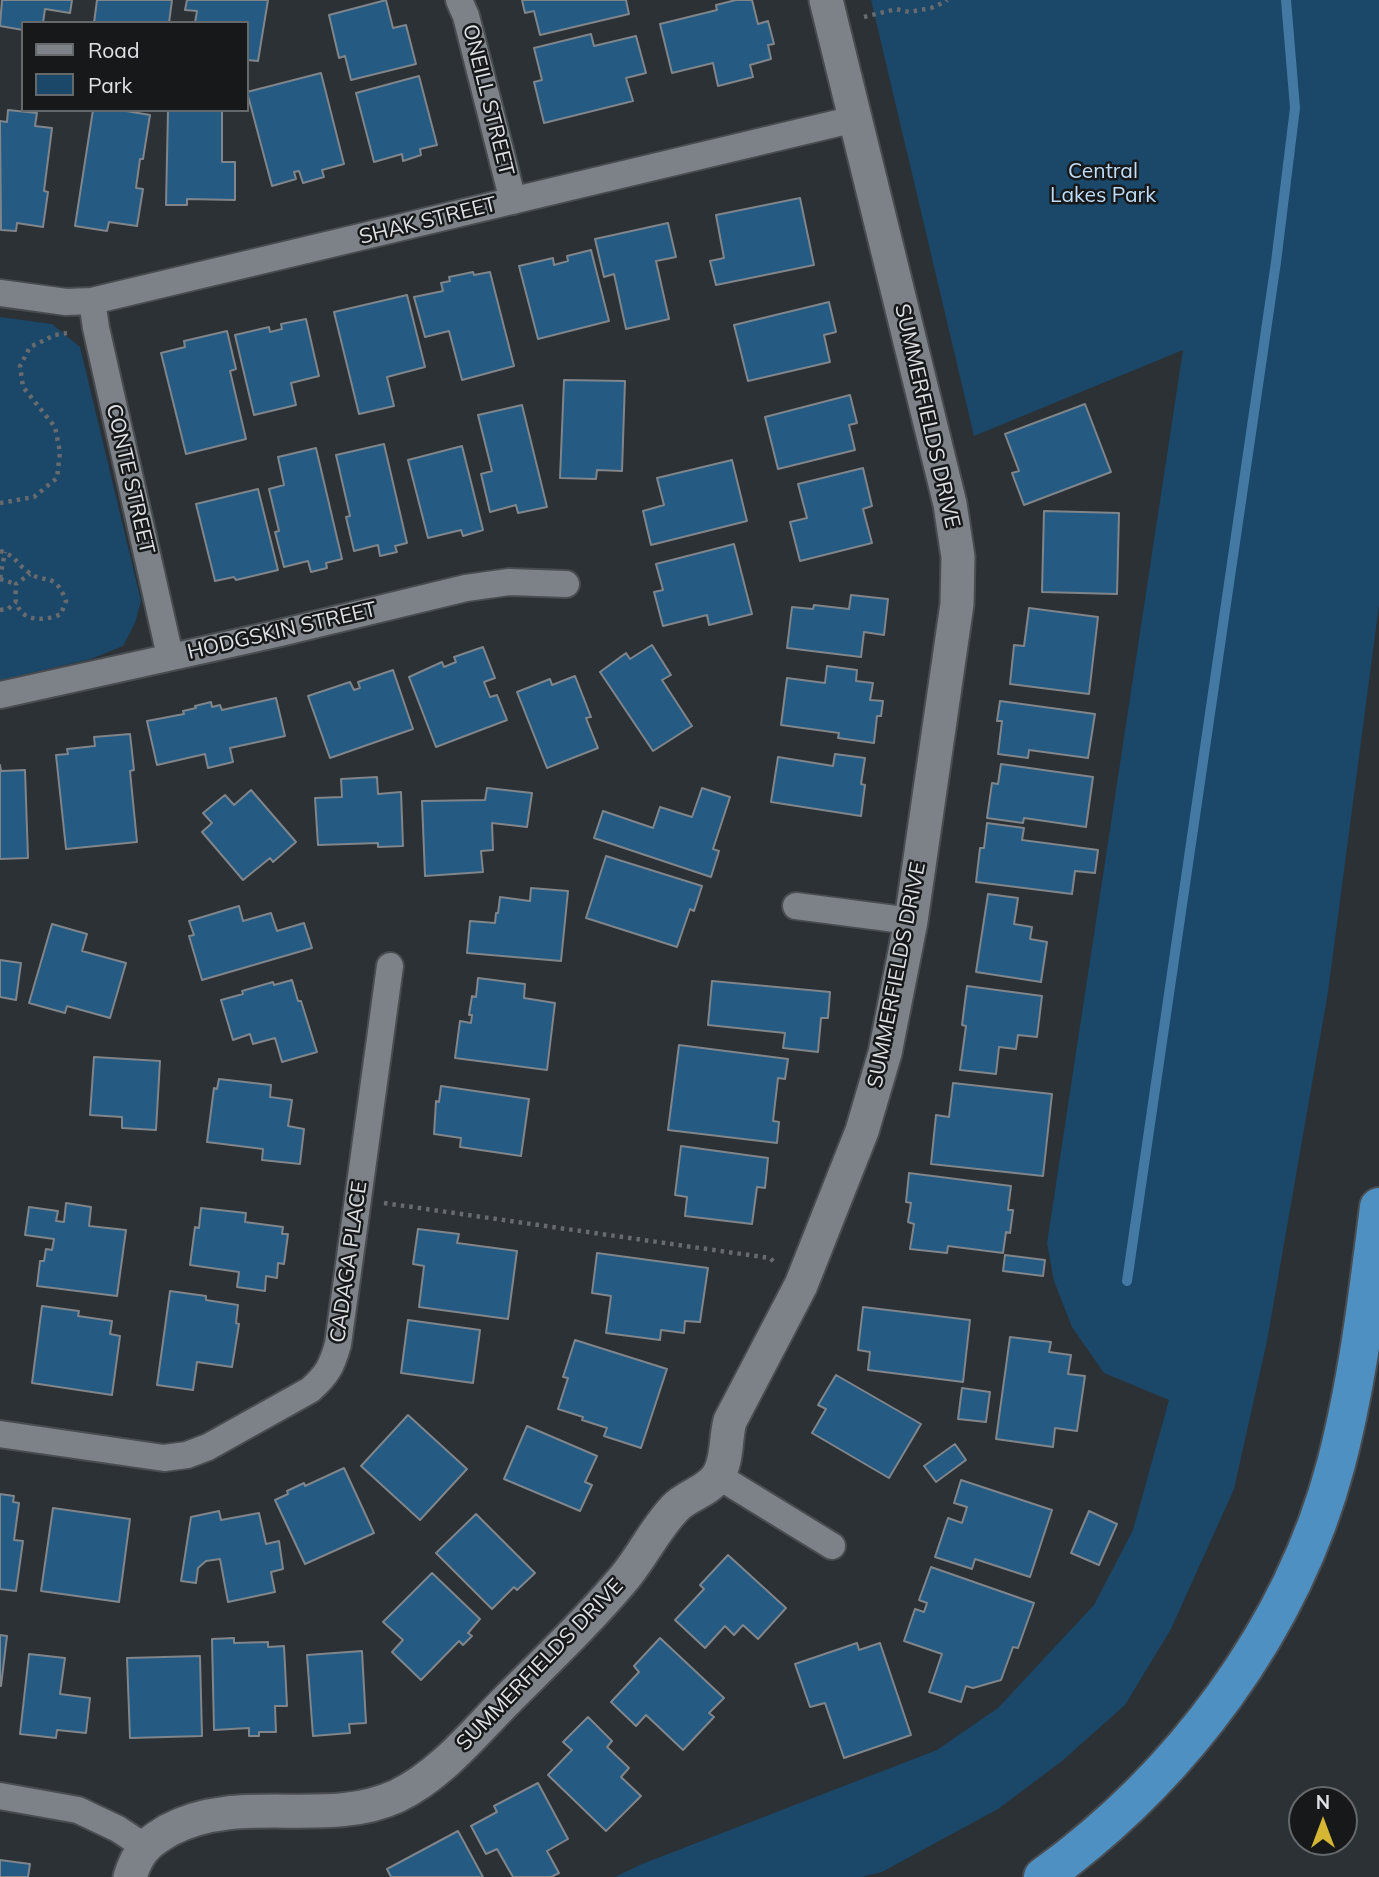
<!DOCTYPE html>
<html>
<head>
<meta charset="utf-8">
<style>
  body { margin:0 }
  #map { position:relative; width:1379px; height:1877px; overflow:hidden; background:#2c3135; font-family:Mulish,sans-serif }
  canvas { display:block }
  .legend { position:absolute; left:21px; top:21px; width:228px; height:91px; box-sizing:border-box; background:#16181a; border:2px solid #66696b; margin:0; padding:9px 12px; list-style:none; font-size:21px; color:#dfe2e5 }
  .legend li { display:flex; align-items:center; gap:14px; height:35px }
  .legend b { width:35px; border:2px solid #66696b }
  .north { position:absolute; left:1288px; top:1786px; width:70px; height:70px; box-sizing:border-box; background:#16181a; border:2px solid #66696b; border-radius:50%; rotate:0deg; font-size:19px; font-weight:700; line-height:28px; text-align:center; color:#dfe2e5 }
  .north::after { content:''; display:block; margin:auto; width:24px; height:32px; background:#d5b534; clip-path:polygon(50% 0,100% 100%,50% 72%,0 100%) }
</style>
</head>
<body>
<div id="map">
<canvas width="1379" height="1877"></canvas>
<ul class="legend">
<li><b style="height:9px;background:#7c8287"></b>Road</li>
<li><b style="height:19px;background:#1b4768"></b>Park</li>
</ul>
<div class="north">N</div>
</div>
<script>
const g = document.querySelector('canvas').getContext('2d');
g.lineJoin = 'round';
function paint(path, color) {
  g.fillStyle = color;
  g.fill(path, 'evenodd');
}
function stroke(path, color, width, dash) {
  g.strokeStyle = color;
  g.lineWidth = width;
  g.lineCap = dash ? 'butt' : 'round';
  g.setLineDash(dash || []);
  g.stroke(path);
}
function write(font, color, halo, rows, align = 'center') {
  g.font = font + ' Mulish,sans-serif';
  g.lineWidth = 5;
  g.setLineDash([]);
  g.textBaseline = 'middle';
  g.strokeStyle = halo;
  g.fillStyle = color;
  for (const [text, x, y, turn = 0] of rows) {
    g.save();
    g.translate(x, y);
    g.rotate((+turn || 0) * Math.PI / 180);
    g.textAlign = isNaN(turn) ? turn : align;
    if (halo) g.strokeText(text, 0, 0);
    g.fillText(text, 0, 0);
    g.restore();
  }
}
const green = new Path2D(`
  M871,0h508v605l-51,387 -61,349 -33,148 -63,140 -46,76 -63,56 -64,48 -116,63 -21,5h-246l27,-13 295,-114 61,-42 96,-103 39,-75 36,-130 -65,-27 -32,-46 -18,-46 -7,-38 136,-893 -209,86z
  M0,317l52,7 28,23 61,254 -6,22 -12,23 -32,13 -91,21z`);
const stream = new Path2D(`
  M1127,1281l149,-1019 19,-154 -9,-108`);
const building = new Path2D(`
  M2,0h70l-2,13 -25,-4 -2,14h-20v7l-23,-4z
  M97,0h75l-3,23h-75z
  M187,0h81l-10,61 -11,-1v-37h-52l2,-12 -12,-1z
  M386,0l7,28 13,-3 10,39 -65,16 -6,-24 -6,2 -10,-43z
  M522,0h104l3,14 -89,21 -6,-24 -9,2z
  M736,0h16l6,24 10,-3 6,23 -6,1 3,14 -21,6 3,12 -35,9 -5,-23 -41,10 -12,-49 57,-14 -1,-5z
  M591,34l3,12 42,-10 10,37 -20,5 7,23 -89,22 -10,-41 8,-2 -8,-32z
  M321,73l23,91 -22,6 2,7 -21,6 -4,-12 -5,1 2,7 -24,7 -25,-94z
  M419,76l18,69 -17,4 1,6 -18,6 -1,-7 -28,8 -18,-69z
  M8,110l29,3 -2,13 17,2 -8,63 4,1 -5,35 -26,-4 -1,8 -15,-1 -1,-109 7,1z
  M93,110h27l30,5 -7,44h-3l-4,29 7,1 -6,37 -28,-4 -2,9 -32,-5z
  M168,110h54v52h13v38l-48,-1v6h-21z
  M800,198l14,67 -98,20 -6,-24 14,-3 -8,-43z
  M668,223l8,34 -20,4 13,58 -43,10 -12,-55 -10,3 -9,-38z
  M591,250l18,71 -71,18 -19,-73 34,-8 1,7 14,-4 -1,-5z
  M473,272l1,3 16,-3 24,94 -52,14 -13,-49 -24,6 -11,-40 29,-6 -2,-8 9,-2 -1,-4z
  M407,295l18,72 -38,10 7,29 -35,8 -25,-102z
  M829,302l7,30 -12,3 6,27 -82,19 -14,-56z
  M306,319l13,57 -28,7 5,22 -42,10 -19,-80 34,-8 1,5 12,-3 -1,-5z
  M227,331l9,38 -6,2 16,68 -60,15 -25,-101 24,-6 -1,-6z
  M564,380l61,1 -3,90 -25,-1 -1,9 -36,-1z
  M850,395l7,28 -8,2 6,25 -77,19 -13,-52z
  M1085,404l26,68 -87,33 -12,-32 7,-2 -14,-37z
  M522,405l25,102 -29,6 -2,-8 -26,7 -9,-38 11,-3 -14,-56z
  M384,444l23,99 -12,3 2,6 -17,4 -2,-11 -24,6 -8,-34 4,-1 -14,-61z
  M462,446l21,84 -20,6 -2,-6 -33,8 -20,-78z
  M316,448l26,111 -16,4 1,5 -16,4 -3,-11 -24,6 -9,-35 4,-1 -10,-42 15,-4 -6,-28z
  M732,460l15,61 -96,24 -8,-34 21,-6 -7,-27z
  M863,468l9,38 -9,3 9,34 -72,18 -10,-39 17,-4 -9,-34z
  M258,489l20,81 -42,10 -2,-3 -19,4 -19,-77z
  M1044,511l75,2 -2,81 -75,-2z
  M734,544l18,70 -43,11 -2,-10 -44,11 -9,-34 9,-2 -7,-26z
  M851,595l37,4 -4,36 -20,-3 -3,25 -74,-9 5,-41 21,2 1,-4 35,4z
  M1029,608l69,9 -9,77 -79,-10 4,-39 10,1z
  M652,645l19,30 -9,5 30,46 -39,25 -53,-79 26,-19 4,6z
  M483,647l12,31 -11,4 6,15 7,-2 10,25 -71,27 -27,-70 33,-15 2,5 12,-5 -2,-5z
  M827,666l30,4 -1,11 17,2 -3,17 13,1 -2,15h-4l-3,27 -36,-5 1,-5 -58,-8 6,-47 38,5z
  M393,670l20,59 -83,29 -22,-62 42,-14 4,8 6,-2 -2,-6z
  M575,676l16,41 -5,1 12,30 -51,20 -30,-76 33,-13 2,6z
  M276,698l9,38 -55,12 3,14 -25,6 -3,-14 -48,11 -10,-44 37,-7 -1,-3 13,-3 -1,-2 16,-4 1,5 8,-2 2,5z
  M1000,701l95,13 -7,44 -59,-8 -1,8 -30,-4 4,-33h-5z
  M130,734l4,36 -4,1 7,71 -71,7 -10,-94 12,-1 -1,-5 28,-3 -1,-9z
  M835,754l30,4 -4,26 4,1 -4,31 -90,-14 7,-45 55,9z
  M1001,764l92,13 -7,50 -62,-9 -1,5 -36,-5 5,-35 6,1z
  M0,765l1,6 24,-1 3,88 -28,1z
  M377,777l1,17 23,-2 2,54 -25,1v-4l-60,2 -3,-47 27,-1 -1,-18z
  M487,788l45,5 -5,34 -35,-4 1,27 -12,1 2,21 -58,4 -3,-75 63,-1z
  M702,788l28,9 -17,52 6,2 -8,26 -117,-39 9,-27 50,17 7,-21 32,10z
  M251,790l45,52 -23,20 -3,-4 -27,22 -41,-48 10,-9 -9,-10 22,-18 9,10z
  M987,823l37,5 -2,12 76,10 -3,23 -20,-2 -3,23 -96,-12 4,-34h4z
  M606,856l96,30 -8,25 -4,-2 -13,38 -91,-29z
  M531,888l37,3 -7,70 -94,-8 3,-32 25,2 1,-10h2l2,-16 30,4z
  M988,894l30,4 -4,26 18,3 -2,12 17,3 -6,40 -65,-10z
  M239,906l4,15 28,-8 6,18 27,-8 8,25 -110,32 -13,-44 5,-1 -5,-14z
  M52,924l35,10 -5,17 44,12 -16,55 -43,-12 -2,7 -36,-10z
  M0,960l21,3 -5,37 -16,-3z
  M478,978l47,6 -1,14 31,5 -8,67 -92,-12 5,-37 11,2 1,-8h-3l3,-19 4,1z
  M292,980l6,21h3l16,51 -35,10 -7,-24 -22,6 -3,-10 -17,6 -12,-40 22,-6 -1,-3 31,-9 1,3z
  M712,981l118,11 -2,26h-7l-3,34 -35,-4 2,-15 -77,-8z
  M967,986l75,10 -5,41 -19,-2 -2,14 -17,-2 -3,27 -36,-4 6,-44 -4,-1z
  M679,1045l109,14 -3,20 -7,-1 -5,43 6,1 -2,21 -109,-13z
  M94,1057l66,4 -4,69 -34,-2v-11l-32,-2z
  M219,1079l52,6 -1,12 22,3 -4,26 16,3 -4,35 -38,-4 1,-11 -56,-7 7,-54 3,1z
  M953,1083l99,11 -9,82 -112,-12 5,-49 13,2z
  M441,1086l88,13 -8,57 -61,-9 1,-9 -27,-4 2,-33 3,1z
  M681,1146l87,12 -3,30 -8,-1 -5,37 -67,-8 2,-19 -12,-2z
  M909,1173l102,13 -3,24h5l-3,23 -4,-1 -3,21 -55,-7 -1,7 -37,-4 4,-25 -6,-2 3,-19 -5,-1z
  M66,1203l25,4 -2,19 37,4 -9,66 -80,-10 3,-25h4l2,-12 6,1 2,-11 -29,-4 4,-28 29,4 -2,10 8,1z
  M201,1208l45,5 -1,9 38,5 -1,7h6l-4,30 -6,-1 -1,15 -11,-2 -1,15 -28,-4 2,-15 -49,-7 5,-38 4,1z
  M418,1229l41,5 -2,9 60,8 -9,68 -89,-12 5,-41 -11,-2z
  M597,1253l111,15 -8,54 -15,-1 -1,12 -23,-3 -1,10 -54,-7 5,-37 -19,-3z
  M1005,1255l40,5 -2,16 -40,-5z
  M170,1291l36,5v4l32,5 -2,18 3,1 -7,43 -35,-5 -4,28 -36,-5z
  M42,1306l37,5 -1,5 34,5 -2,13 10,2 -8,59 -80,-12z
  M863,1307l107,13 -7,62 -95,-12 2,-18 -12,-2z
  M408,1320l72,10 -7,53 -72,-10z
  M1010,1337l41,5 -2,10 22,3 -3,19 17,2 -8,55 -22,-3 -2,19 -57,-8z
  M575,1340l92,29 -26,79 -37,-12 3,-8 -25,-8 1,-3 -25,-8 10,-31 -5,-1z
  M836,1375l85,49 -32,54 -77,-45 14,-24 -8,-4z
  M962,1388l28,4 -4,30 -28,-3z
  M408,1415l59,54 -47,51 -59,-54z
  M527,1426l70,30 -12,26 7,3 -12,26 -76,-32z
  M955,1444l11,16 -30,22 -12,-16z
  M344,1468l30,65 -69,31 -30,-64 13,-6 -1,-3 17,-8 1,3z
  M961,1480l91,30 -22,67 -55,-18 -3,10 -37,-12 13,-39 14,5 5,-16 -13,-4z
  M0,1494l14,2 -1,6 6,1 -5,37 9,1 -7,50 -16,-2z
  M53,1508l77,11 -11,83 -78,-11z
  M219,1511l2,9 38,-7 7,31 13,-3 4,28 -12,3 4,20 -47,10 -8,-43 -14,2 -8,7 -2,15 -15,-2 10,-64z
  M1089,1511l28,13 -18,41 -28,-12z
  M476,1514l59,59 -18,17 -3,-3 -22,22 -56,-56z
  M728,1555l58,53 -28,31 -15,-14 -9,10 -9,-9 -20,22 -30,-28 29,-31 -4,-4z
  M931,1567l103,36 -16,45 -5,-1 -12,33 -28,8 -7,-2 -5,16 -32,-10 13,-38 -38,-13 11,-32 9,3 3,-9 -8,-3z
  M432,1573l48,46 -12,14 4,3 -9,9 -4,-4 -38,39 -29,-28 11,-12 -20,-18z
  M0,1635l7,1 -6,50h-1z
  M234,1638v5l34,-1v5l16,-1 3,60h-12l1,26h-17v4h-10v-8l-35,2 -2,-91z
  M660,1638l64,60 -15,15 5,4 -31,33 -37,-35 -10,11 -25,-24 28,-30 -5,-6z
  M857,1643l2,7 21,-7 31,92 -67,23 -19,-55 -15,4 -15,-43z
  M362,1651l4,72 -17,1 1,9 -37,3 -6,-81z
  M29,1654l36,4 -5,36 30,4 -4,35 -29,-3 -1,8 -36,-4z
  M200,1656l2,80 -72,2 -3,-80z
  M588,1717l24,24 -5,6 22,21 -8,9 20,19 -35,35 -58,-56 24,-25 -9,-8z
  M538,1783l30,56 -21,12 12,22 -8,4h-38l-16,-28 -11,5 -15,-28 26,-14 -3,-6z
  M458,1831l25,46h-92l-4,-8z
  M0,1860l30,4 -2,13h-28z`);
const path = new Path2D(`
  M864,17l32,-8 13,3 22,-4 14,-6 2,-2
  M0,503l34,-6 23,-19 3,-26 -5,-25 -32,-40 -3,-21 10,-19 25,-12 12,-2
  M0,551c16,5 15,11 27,20 17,15 27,-2 39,30l-5,13c-15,7 -39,9 -45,-12 -1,-5 0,-13 0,-18l14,-10
  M0,578l5,-26
  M0,579l16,5
  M0,610l8,-1 8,-7
  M384,1203l386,55 5,5`);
const minor = new Path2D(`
  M459,0l7,16 47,185
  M0,293l66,9 26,-1 763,-182
  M92,301l4,27 74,328
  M0,695l280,-62 186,-45 43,-6 57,2
  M796,906l115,15
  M0,1434l164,24 23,-3 21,-8 102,-57c17,-15 22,-24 28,-46l52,-378
  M718,1476l114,70
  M0,1796l78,14 40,19 27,18`);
const tertiary = new Path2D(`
  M130,1877c3,-10 7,-20 14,-28 6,-8 17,-14 25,-19 71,-38 157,-1 228,-34 44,-21 77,-63 111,-97 40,-40 81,-79 117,-122 18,-22 30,-48 50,-69 12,-13 32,-16 42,-31 11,-15 8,-38 13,-56l71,-136 61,-154 23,-78 26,-132 46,-317 1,-47 -8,-53 -124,-504`);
const trunk = new Path2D(`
  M1043,1877c138,-100 249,-247 293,-413 22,-84 32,-171 43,-257`);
const streetNames = [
  ["ONEILL STREET",488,100,76],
  ["SHAK STREET",428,221,-14],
  ["SUMMERFIELDS DRIVE",927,416,77],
  ["CONTE STREET",130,479,77],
  ["HODGSKIN STREET",282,631,-13],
  ["SUMMERFIELDS DRIVE",897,975,-79],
  ["CADAGA PLACE",349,1262,-82],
  ["SUMMERFIELDS DRIVE",540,1665,-46]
];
const parkNames = [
  ["Central",1103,172],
  ["Lakes Park",1103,196]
];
paint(green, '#1b4768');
stroke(stream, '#4379a3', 10);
paint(building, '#255b83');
stroke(building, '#7f858a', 2);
stroke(minor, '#494d51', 30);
stroke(tertiary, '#494d51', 37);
stroke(trunk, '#494d51', 42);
stroke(path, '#676b6f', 4.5, [3.5, 5]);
stroke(minor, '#7c8287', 26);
stroke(tertiary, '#7c8287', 33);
stroke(trunk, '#4f90c2', 38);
write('21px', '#dfe2e5', '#16181a', streetNames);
write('21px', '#bfddf6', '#16181a', parkNames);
</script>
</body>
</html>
